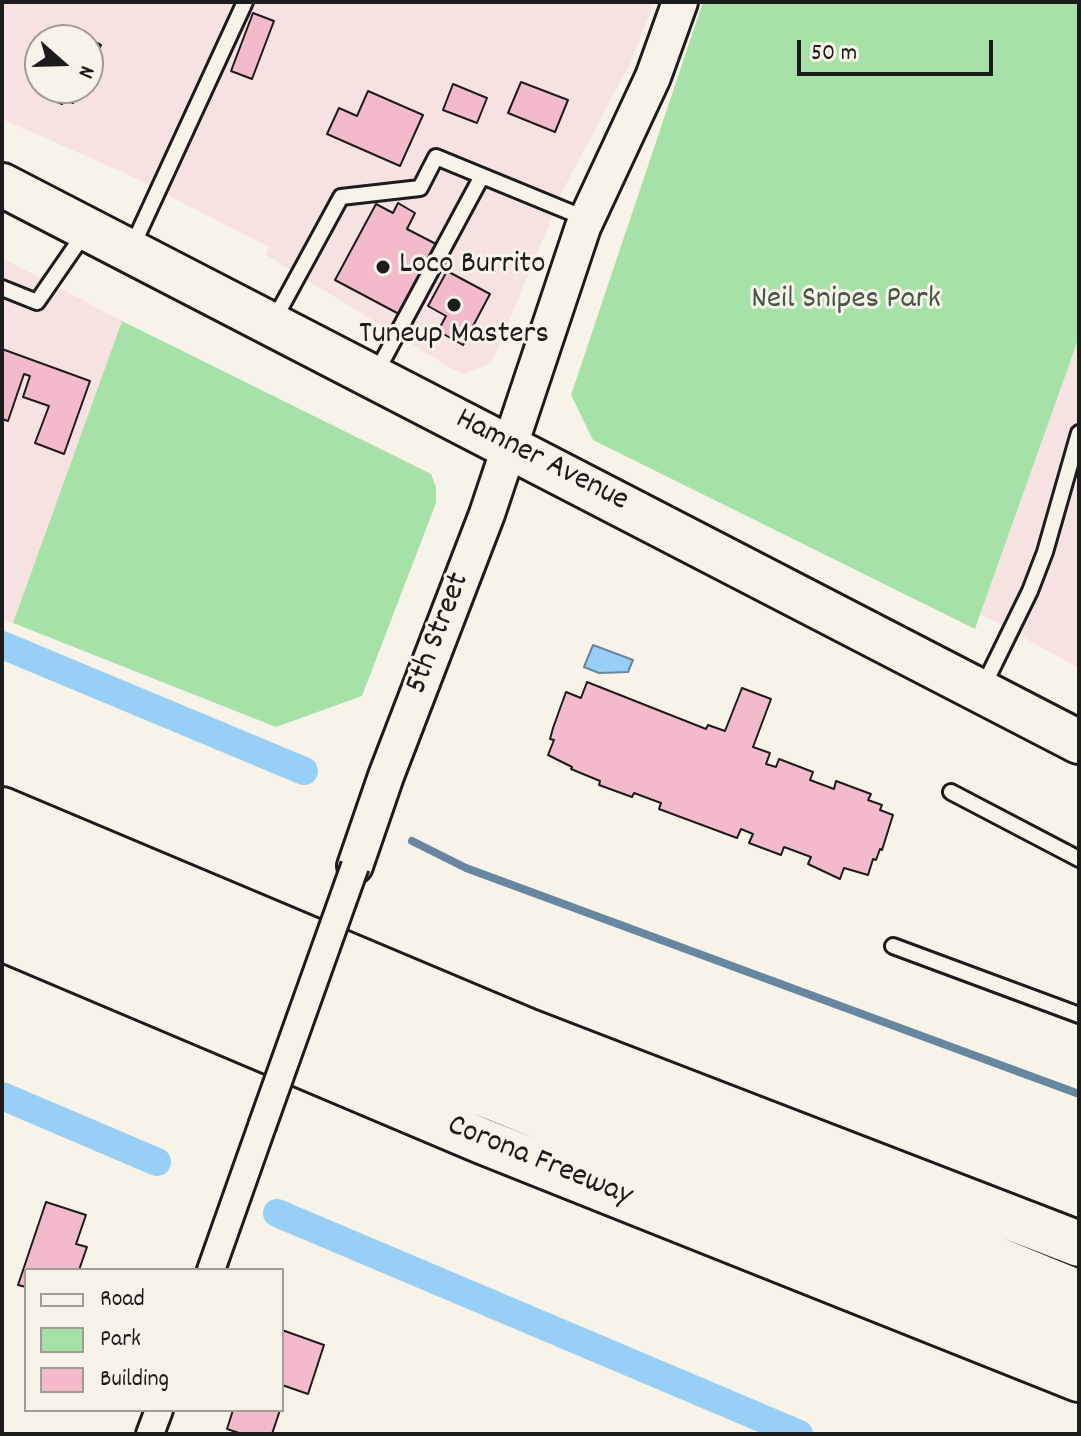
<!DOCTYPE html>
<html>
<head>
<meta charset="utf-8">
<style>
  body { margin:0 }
  #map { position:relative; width:1081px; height:1436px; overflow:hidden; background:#f7f3e8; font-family:Dekko,sans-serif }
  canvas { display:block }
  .frame { position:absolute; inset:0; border:4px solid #1c1c1c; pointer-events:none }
  .legend { position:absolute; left:24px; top:1268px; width:260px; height:144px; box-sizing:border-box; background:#f7f3e8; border:2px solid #9f9d96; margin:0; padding:10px 14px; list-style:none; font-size:24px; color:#1c1c1c }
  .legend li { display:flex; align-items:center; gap:16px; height:40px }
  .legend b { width:40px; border:2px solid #9f9d96 }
  .north { position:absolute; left:24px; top:24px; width:80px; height:80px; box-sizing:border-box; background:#f7f3e8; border:2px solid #9f9d96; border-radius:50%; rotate:110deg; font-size:22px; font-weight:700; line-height:32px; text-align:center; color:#1c1c1c }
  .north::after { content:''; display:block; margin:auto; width:28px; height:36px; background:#1c1c1c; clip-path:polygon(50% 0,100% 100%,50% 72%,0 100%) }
  .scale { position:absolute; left:797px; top:40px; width:196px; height:36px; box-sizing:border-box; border:4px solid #1c1c1c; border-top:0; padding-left:10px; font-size:24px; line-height:28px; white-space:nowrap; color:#1c1c1c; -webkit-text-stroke:6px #f7f3e8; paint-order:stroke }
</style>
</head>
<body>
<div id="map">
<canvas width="1081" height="1436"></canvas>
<div class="frame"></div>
<ul class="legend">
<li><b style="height:10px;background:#f7f3e8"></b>Road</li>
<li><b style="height:22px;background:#a6e2a8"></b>Park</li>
<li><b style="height:22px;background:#f3bacc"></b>Building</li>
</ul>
<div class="north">N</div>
<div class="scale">50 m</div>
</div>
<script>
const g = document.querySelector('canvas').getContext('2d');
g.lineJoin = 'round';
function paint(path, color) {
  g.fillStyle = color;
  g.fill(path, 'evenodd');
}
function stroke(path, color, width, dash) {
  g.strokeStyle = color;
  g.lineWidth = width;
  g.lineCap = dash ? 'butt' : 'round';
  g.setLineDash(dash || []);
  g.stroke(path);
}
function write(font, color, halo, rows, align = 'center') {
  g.font = font + ' Dekko,sans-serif';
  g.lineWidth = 6;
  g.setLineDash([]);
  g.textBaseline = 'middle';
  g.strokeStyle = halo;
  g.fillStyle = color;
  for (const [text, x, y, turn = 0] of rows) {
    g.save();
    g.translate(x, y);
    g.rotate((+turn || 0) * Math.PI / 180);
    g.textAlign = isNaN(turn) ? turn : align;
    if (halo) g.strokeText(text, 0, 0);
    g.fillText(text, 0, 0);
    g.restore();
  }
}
const built = new Path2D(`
  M2,2h652l-21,56 -69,130 -72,174 -27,12 -11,-4 -188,-115 3,-8 -142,-73 -125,-55zM40,40h48v48h-48z
  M2,258l120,63 -109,302 -11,-5z
  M1079,337v331l-98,-54z`);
const green = new Path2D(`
  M703,2h376v335l-104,292 -382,-189 -22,-45z
  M122,321l309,153 5,13v16l-74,193 -86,31 -263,-104z`);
const water = new Path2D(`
  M593,645l40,15 -5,12 -29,1 -15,-6z`);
const stream = new Path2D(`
  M412,841l54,27 613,226`);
const canal = new Path2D(`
  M2,645l302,126
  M2,1096l155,66
  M277,1213l522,221`);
const building = new Path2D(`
  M253,13l21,8 -22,58 -21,-8z
  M83,36l18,9 -13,27v-32h-7z
  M521,82l47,18 -13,32 -47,-19z
  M453,84l34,14 -10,25 -34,-13z
  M42,88h38l-7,15 -8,-4 -3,5 -11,-5 3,-6z
  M368,91l55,24 -23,51 -73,-32 12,-26 18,8z
  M398,203l17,10 -8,16 29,15 -37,70 -64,-34 41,-76 17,9z
  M447,271l43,23 -27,51 -25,-14 8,-15 -18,-10z
  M2,349l88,32 -26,73 -29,-11 14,-37 -26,-9 7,-21 -6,-2 -16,47 -6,-2z
  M587,682l119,47 2,-4 17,6 17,-43 29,11 -18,48 17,6 -4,11 10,3 3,-8 34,13 -3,8 24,9 2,-8 35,13 -3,6 14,5 -2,5 13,5 -11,35 -2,-1 -4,11 -3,-1 -5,16 -24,-7 -4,11 -32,-15 3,-7 -27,-10 -3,8 -32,-12 4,-9 -12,-5 -4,9 -78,-29 2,-6 -27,-10 -2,4 -33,-12 1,-4 -29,-12 1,-2 -24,-12 6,-15 -4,-1 3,-11 13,-36 15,6z
  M46,1202l40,13 -10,29 11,3 -8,23h-53v17l-8,-2z
  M282,1330l42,15 -16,49 -26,-9z
  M233,1410h47l-8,24h-30l-15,-5z`);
const service = new Path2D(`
  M132,247l113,-245
  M2,288l35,14 49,-71
  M274,320l67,-123 79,-9 16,-31 151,62
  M376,373l106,-197
  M983,687l47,-96 15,-39 34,-119
  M951,792l128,67
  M893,946l186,69`);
const minor = new Path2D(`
  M211,1270l51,-144
  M150,1434l9,-24`);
const tertiary = new Path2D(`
  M355,866l31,-90 101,-262 96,-287 70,-150 27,-75`);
const primary = new Path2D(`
  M2,185l1077,557`);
const motorway = new Path2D(`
  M2,810l525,221 552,213
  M2,849l456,191 621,253
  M2,893l430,180 647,262
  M2,938l480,203 597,238`);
const minorBridge = new Path2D(`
  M262,1126l93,-260`);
const markers = [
  [383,267,8,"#1c1c1c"],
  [454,305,8,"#1c1c1c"]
];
const poiNames = [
  ["Loco Burrito",399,267],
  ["Tuneup Masters",454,337,"center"]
];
const parkNames = [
  ["Neil Snipes Park",846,302]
];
const streetNames = [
  ["Hamner Avenue",541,462,27],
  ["5th Street",440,634,-69],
  ["Corona Freeway",539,1163,22]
];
paint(built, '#f6e2e0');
paint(green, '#a6e2a8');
paint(water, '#98cff7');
stroke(water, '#66879f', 2);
stroke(stream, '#66879f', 8);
stroke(canal, '#98cff7', 28);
paint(building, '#f3bacc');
stroke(building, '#1c1c1c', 2);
stroke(service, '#1c1c1c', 20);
stroke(minor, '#1c1c1c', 32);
stroke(tertiary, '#1c1c1c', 40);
stroke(primary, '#1c1c1c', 48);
stroke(motorway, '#1c1c1c', 50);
stroke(service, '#f7f3e8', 14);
stroke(minor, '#f7f3e8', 26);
stroke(tertiary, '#f7f3e8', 34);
stroke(primary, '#f7f3e8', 42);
stroke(motorway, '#f7f3e8', 44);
stroke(minorBridge, '#1c1c1c', 32, []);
stroke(minorBridge, '#f7f3e8', 26);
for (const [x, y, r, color] of markers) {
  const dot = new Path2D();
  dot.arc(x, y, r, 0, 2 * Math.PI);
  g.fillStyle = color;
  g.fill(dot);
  stroke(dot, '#f7f3e8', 3);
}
write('32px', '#1c1c1c', '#f7f3e8', poiNames, 'left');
write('32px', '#455746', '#f7f3e8', parkNames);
write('32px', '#1c1c1c', '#f7f3e8', streetNames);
</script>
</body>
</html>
